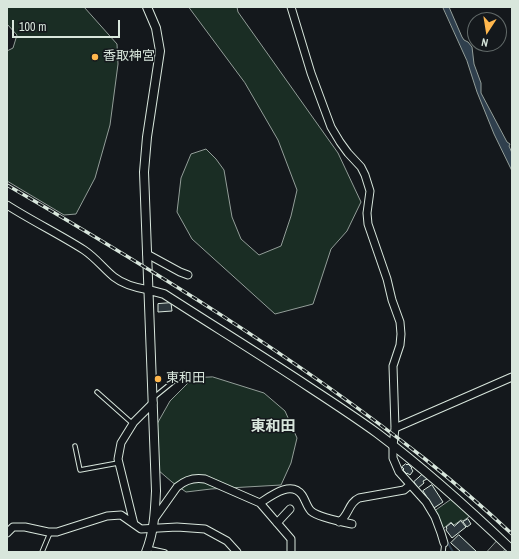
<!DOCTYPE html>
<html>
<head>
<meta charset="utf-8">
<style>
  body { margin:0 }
  #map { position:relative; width:519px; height:559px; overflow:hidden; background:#14181c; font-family:"Archivo Narrow",sans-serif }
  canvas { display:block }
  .frame { position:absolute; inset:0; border:8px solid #d8e6dc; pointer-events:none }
  .north { position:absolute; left:467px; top:12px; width:40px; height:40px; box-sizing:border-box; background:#14181c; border:1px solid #626a69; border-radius:50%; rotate:192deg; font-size:11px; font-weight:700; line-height:16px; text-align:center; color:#d8e6dc }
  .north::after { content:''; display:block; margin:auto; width:14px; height:18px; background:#ffb74d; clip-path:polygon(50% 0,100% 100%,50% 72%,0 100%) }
  .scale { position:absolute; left:12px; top:20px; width:108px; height:18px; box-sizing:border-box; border:2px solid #d8e6dc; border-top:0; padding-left:5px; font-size:12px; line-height:14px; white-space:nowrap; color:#d8e6dc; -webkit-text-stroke:3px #14181c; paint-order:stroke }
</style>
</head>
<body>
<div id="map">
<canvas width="519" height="559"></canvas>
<div class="frame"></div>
<div class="north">N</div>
<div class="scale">100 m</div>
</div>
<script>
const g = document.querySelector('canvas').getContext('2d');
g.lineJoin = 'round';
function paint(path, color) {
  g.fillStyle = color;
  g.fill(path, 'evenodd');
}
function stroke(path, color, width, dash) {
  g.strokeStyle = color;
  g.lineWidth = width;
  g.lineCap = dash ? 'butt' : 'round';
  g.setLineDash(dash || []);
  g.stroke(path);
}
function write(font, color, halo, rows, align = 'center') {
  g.font = font + ' "Archivo Narrow","Noto Sans JP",sans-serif';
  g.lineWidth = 3;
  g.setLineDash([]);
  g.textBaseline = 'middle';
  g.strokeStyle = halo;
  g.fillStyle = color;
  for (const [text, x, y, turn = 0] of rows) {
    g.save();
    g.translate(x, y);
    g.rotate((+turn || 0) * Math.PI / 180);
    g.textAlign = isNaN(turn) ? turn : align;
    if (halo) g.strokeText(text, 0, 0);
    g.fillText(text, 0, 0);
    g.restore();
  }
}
const green = new Path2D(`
  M7,7h77l33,37 1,20 -8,61 -15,53 -19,36 -12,1 -57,-34v-130l6,-3 4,-13 -10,-11z
  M189,7h48l1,5 100,141 23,49 -14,29 -16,18 -18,55 -38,10 -83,-75 -15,-27 4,-34 10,-24 15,-5 10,10 8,11 8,47 9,22 18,16 22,-9 10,-30 6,-26 -19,-50 -33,-57z
  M213,377l51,16 21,18 12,27 -6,25 -10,22 -70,4 -25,3 -14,-10 -21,-18 6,-40 13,-23 23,-23z
  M452,499l18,17 -7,5 -2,-1 -7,5 -3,-3 -8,7 -8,-18z`);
const parking = new Path2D(`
  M497,541l8,8 -2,3h-16z`);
const water = new Path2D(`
  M443,7h6l13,30 2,3 4,2 4,5 2,17 7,19v10l26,49 3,2 -1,2 3,7v18l-18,-37 -17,-42 -10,-31z`);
const stream = new Path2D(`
  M448,543l5,9`);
const building = new Path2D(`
  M171,303l1,8 -14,1v-8z
  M406,464l1,1 1,-1 4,4h-1l2,3 -3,4 -3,-2v1l-4,-4 1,-1 -2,-2z
  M423,474l4,5 -4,2 1,2 -6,5 -4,-6z
  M432,485l11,17 -9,6 -11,-17z
  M468,519l3,5 -4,3 -4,-5z
  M461,521l5,6 -14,11 -6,-8 1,-2 -1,-1 5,-4 3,3z
  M459,535l18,17h-16l-10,-9z`);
const service = new Path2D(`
  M97,392l36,32
  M153,398l27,-22
  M75,446l5,24 38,-7
  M147,548l18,4
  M42,552l8,-19
  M443,552l1,-9`);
const minor = new Path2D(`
  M291,7l20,66 20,54 9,15 8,11 13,14 4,8 5,16 -3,22 1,11 19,55 5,21 8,22 1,12 -1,11 -7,21 2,62 -2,18v12l6,14 27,30 9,15 6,16 3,10
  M7,205c25,16 52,29 77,45 12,8 20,19 30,27 10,8 23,11 35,13
  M147,254l33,18 8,3
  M395,428l117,-51
  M260,503c11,-7 31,-23 42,-8 3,4 5,12 9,16 7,6 31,11 41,13
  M155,518l22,-31c8,-7 17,-10 28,-8l55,24 31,36v13
  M339,522c10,-6 9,-19 20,-24l45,-8 6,-5
  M277,523l13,-14
  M134,524l-16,-65 3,-16 13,-21 19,-19
  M7,533l6,-6h12l23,5h9l50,-16 14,-1 20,14 36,-2 28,2 22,12 10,11`);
const tertiary = new Path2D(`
  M149,290l15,4c48,31 97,61 145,93 23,15 46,30 68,46 48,36 92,76 135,117
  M146,552c8,-20 9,-40 10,-61l-12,-319 3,-35 13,-86 -4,-23 -9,-21`);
const rail = new Path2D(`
  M7,185c144,84 287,171 418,274 30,24 59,49 87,75`);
const markers = [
  [95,57,4,"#ffb74d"],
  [158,379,4,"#ffb74d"]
];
const poiNames = [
  ["香取神宮",103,57],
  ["東和田",166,379]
];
const quarterNames = [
  ["東和田",273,427]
];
paint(green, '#1a2d24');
stroke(green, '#939e99', 1);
paint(parking, '#24282b');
stroke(parking, '#939e99', 1);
paint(water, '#2f3f4d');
stroke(water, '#939e99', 1);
stroke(stream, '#2f3f4d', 2);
paint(building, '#2c363c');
stroke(building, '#d8e6dc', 1);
stroke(service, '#d8e6dc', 5.5);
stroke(minor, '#d8e6dc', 9);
stroke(tertiary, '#d8e6dc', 10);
stroke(service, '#14181c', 3.5);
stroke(minor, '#14181c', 7);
stroke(tertiary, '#14181c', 8);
stroke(rail, '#d8e6dc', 3.5);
stroke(rail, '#14181c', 2, [6]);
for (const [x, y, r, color] of markers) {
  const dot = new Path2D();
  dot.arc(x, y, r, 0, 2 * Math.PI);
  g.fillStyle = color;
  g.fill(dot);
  stroke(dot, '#14181c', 1.5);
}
write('13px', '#d8e6dc', '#14181c', poiNames, 'left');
write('bold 15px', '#d8e6dc', '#14181c', quarterNames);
</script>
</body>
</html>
